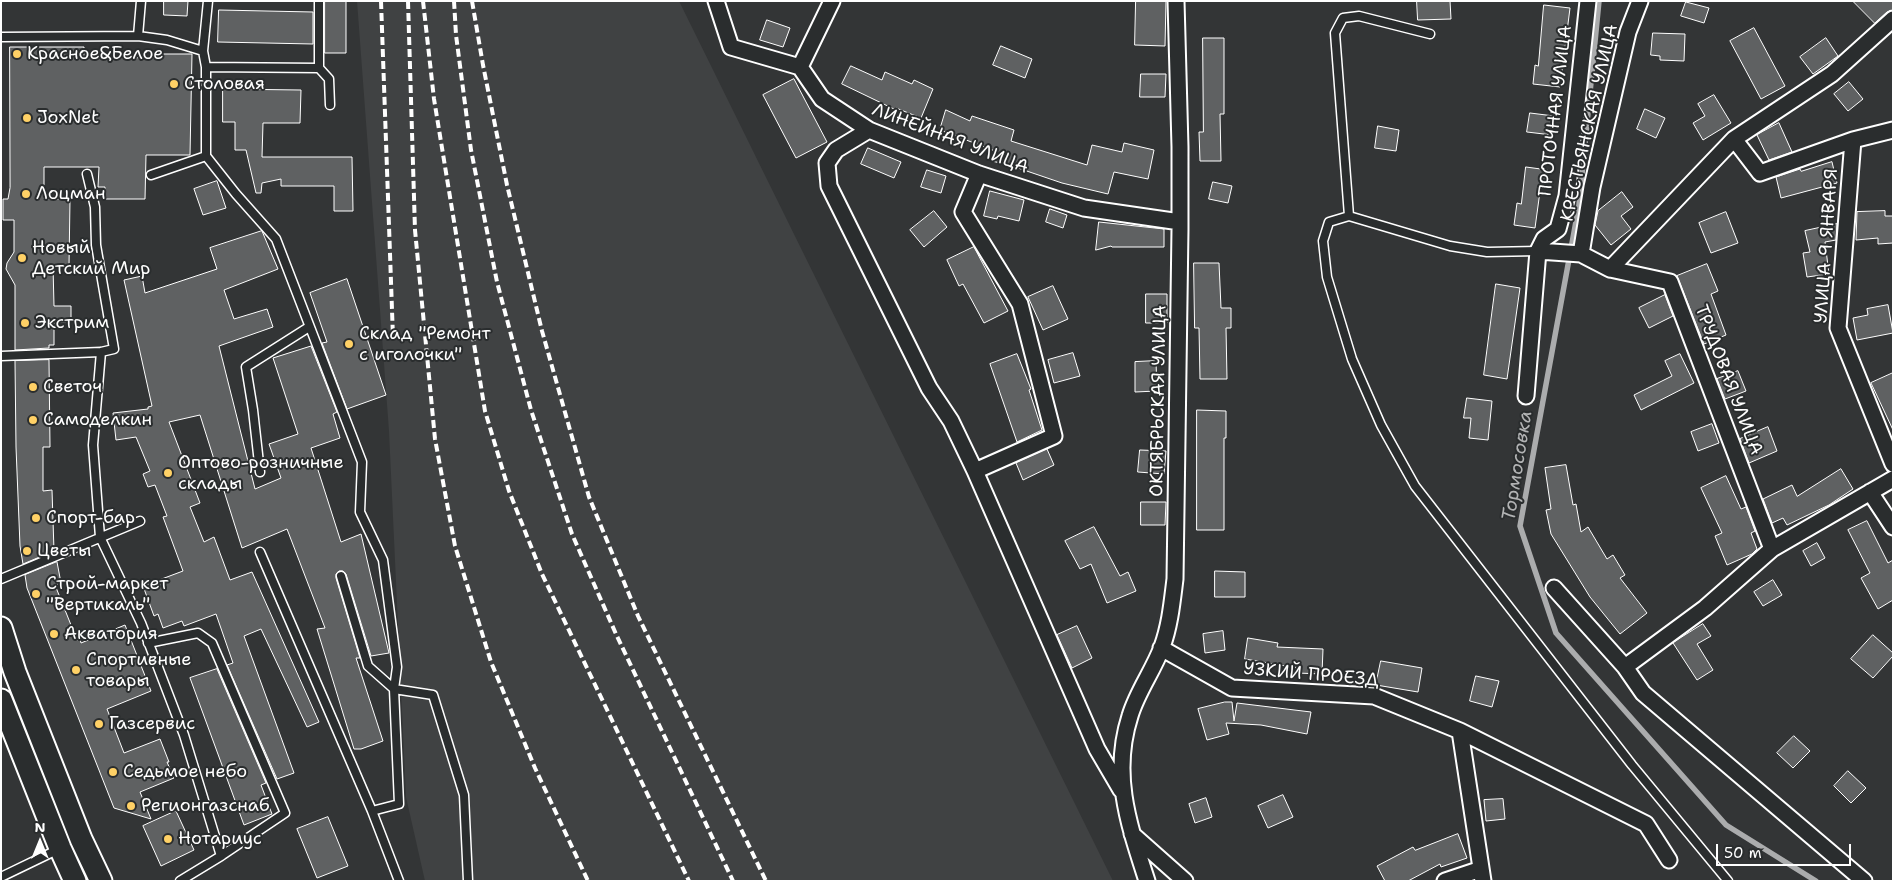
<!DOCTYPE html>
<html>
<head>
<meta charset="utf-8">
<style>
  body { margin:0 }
  #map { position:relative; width:1894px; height:882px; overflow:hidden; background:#333536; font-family:"Shantell Sans",sans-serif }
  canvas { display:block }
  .frame { position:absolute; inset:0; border:2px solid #fff; pointer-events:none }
  .north { position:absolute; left:15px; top:817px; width:50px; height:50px; -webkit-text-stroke:4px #2a2d2e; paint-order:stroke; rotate:0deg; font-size:14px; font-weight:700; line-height:20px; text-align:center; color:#fff }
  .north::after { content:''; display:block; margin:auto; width:18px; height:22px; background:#fff; clip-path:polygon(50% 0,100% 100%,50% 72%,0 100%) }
  .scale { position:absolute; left:1716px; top:844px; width:135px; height:22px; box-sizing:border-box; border:2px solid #fff; border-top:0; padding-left:6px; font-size:15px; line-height:18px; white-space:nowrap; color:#fff; -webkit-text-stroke:4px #2a2d2e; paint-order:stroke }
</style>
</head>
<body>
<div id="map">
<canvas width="1894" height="882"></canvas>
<div class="frame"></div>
<div class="north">N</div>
<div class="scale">50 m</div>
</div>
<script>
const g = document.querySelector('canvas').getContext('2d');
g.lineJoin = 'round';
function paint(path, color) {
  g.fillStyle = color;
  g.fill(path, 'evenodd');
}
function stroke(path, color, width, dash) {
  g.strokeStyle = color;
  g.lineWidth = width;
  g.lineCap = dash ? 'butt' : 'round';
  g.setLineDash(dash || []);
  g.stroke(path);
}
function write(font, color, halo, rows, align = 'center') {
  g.font = font + ' "Shantell Sans",sans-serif';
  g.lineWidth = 4;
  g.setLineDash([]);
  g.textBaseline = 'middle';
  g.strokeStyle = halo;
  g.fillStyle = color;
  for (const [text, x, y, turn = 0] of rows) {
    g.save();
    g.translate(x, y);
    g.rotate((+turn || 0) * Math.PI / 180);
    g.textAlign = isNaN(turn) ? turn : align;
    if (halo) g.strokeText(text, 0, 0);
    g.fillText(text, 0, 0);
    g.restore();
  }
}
const built = new Path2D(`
  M357,1h322l434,880h-688l-19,-84 -17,-366z`);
const stream = new Path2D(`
  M1599,1l-20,204 -59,321 36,107 170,192 90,56`);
const building = new Path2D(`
  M164,1h24l-1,15 -23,-1z
  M325,1h21v52h-21z
  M1136,1h30l-1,45 -30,-1z
  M1417,1h33l1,18 -33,1z
  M1853,1h40v9l-6,2 -12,11z
  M1686,2l23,6 -5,15 -23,-7z
  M1544,5l26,3 -10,79 -27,-3 2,-19 3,1z
  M219,10l94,2v32l-95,-2z
  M767,20l23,8 -7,19 -23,-7z
  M1754,28l31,58 -24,13 -31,-58z
  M1653,33l32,1 -1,27 -24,-1v-4l-9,-1z
  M1203,38h21v76h-4l1,47h-21l-1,-29h4z
  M1826,38l12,18 -25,18 -13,-17z
  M1001,46l31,13 -7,19 -32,-13z
  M10,47h74v10l73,1v-4h35l-2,101h-44l-1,44h-41l1,-12h-7l1,-20h-55v32h26l-1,67h-16l1,40h17v16h-17v23h-5v3l-34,2v-65l-9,-16 1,-6 7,-11v-32h-11v-21h5l2,-11z
  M851,66l31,14 3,-8 27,12 2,-4 19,9 -12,29 -25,-10v2l-54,-26z
  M1141,74h25l-1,23h-25z
  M794,79l33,63 -31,16 -33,-63z
  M1849,82l14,17 -15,12 -14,-17z
  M223,89l78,1 -1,33h-37l-1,34h90l1,54h-19v-25h-53v-7l-19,4 -1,10h-5l-10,-43h-11v-28h-12z
  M1714,95l17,28 -28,17 -10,-17 12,-7 -7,-12z
  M1645,109l20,9 -9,20 -19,-9z
  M946,110l24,11 2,-5 42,14 -3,11 76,24 5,-20 30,7 2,-9 30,7 -6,29 -34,-7 -6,22 -46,-11 -50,-17 -20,-5 3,-10 -55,-21z
  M1530,113l24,3 -2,19 -25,-3z
  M1779,123l13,29 -23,8 -12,-25z
  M1378,126l21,4 -3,21 -21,-3z
  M868,148l33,14 -7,16 -33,-14z
  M1832,162l5,21 -56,15 -5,-21 24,-8 1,2z
  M1526,167l22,3 -2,15 -5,-1 -6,44 -21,-3 3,-22 4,1z
  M927,170l19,6 -5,17 -20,-6z
  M217,181l9,27 -23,7 -9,-26z
  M1213,182l19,4 -4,17 -19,-4z
  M990,191l34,9 -5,21 -21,-5 -1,3 -13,-3z
  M1622,192l11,15 -12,9 10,13 -20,16 -16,-20 3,-14z
  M1050,209l17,6 -4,13 -17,-6z
  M934,211l13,16 -23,20 -14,-17z
  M1885,211v5h8v27l-15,1v-6l-22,2 1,-28z
  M1726,212l12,31 -27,10 -12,-30z
  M1099,222l65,7v18h-52l-1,-1 -15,4z
  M1837,224l-1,16 -11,2 4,32 -22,3 -4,-24 7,-1 -5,-21z
  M262,231l16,38 -54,21 10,29 33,-10 6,18 -54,19 36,143 26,-11 -12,-34 29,-10 -25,-76 38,-12 26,66 -4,2 7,24 -29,10 30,94 20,-8 28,119 -18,3 -25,-82 -3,-3h-4l-3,3v4l24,80h-4l27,83 -22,8h-7l-37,-120 8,-1 -38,-99 -45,19 -42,-133 -31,7 31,81 -10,4 14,35 10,-5 16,43 22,-8 67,150 -12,5 -46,-98 -17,7 50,137 -17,6 -50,-114 6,-2 -17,-49 -32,12 -2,-5 -19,7 -5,-14 -4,2 -11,-30 40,-15 -20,-54 4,-1 -12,-31 -7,2 -5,-13 7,-3 -14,-34 -20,3 -3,-27 35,-4v-2l4,-1 -28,-126 18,-4 3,17 72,-24 -7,-21z
  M974,247l34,64 -24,12 -21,-39 -4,2 -12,-26z
  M1194,263h25l2,45h10v20h-5l1,51h-27l-1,-51h-4z
  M1707,264l11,27 -7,3 15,41 -22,9 -27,-68z
  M347,279l39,116 -39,14 -25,-66 5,-1 -17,-49z
  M1496,284l24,4 -13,91 -23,-4z
  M1053,286l15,33 -25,11 -15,-33z
  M1146,294h21v29h-21z
  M1665,295l8,21 -24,12 -10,-20z
  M1888,305l5,28 -36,7 -4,-22 15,-3 -1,-6z
  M1073,353l7,23 -26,7 -6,-23z
  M1017,354l14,35 -2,1 13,40 -25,12 -27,-78z
  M1680,354l14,29 -53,27 -7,-15 38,-19 -7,-15z
  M49,360l1,87h-7v44l9,-1 2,61 -31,13 -3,-18 -4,-99 -1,-86z
  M1156,361l1,30 -22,1v-30z
  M1738,371l8,20 -21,8 -8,-20z
  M1893,373v57l-22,-47z
  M1467,398l25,3 -4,39 -19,-2 2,-20h-7z
  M1197,410l29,1v27h-2v92h-27z
  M1712,424l7,19 -21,8 -7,-19z
  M1768,427l9,24 -28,12 -9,-24z
  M1047,449l7,16 -31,15 -7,-17z
  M1140,450l26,1 -2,23 -26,-2z
  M1566,465l7,40 3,-1 5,28 7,-5 19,32 6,-4 12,20 -5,3 27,35 -27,21 -30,-37 -39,-63 -5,-24 5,-1 -6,-41z
  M1841,469l12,20 -24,16 -42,20 -4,-7 -11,5 -9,-24 29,-14 5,11z
  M1726,476l15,33 5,-2 9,24 -4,2 6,16 -5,5 -25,11 -12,-29 7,-3 -21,-45z
  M1141,502h25l-1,23h-24z
  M1867,521l21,42 5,-3v40l-15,9 -17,-31 9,-5 -22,-43z
  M1094,527l26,49 8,-4 8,19 -29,12 -16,-39 -11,5 -15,-28z
  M1817,543l8,15 -14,8 -8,-15z
  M57,562l4,21 -6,2 22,55 3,-1 1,4 44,-18 26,66 -44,18 17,44 36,-14 9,23h-2l7,16 -34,14 11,27 -37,-11 -87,-220 -2,-13z
  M1215,571l30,1v25h-30z
  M1773,580l9,15 -19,11 -9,-14z
  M1703,624l8,12 -14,8 16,26 -16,10 -24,-37z
  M1077,626l15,32 -20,10 -15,-33z
  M1223,631l2,19 -20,3 -2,-19z
  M1873,635l20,18v3l-20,22 -22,-19z
  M1248,638l30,5 -1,4 46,2 -1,25 -25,-1v-5l-52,-9z
  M1381,661l41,7 -4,24 -42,-7z
  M217,669l49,114 -5,2 11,29 -28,11 -54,-147z
  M1476,676l23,5 -7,26 -22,-6z
  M1225,702h7l2,19 3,-18 74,9 -4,22 -46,-9 -35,-2 3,11 -22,6 -9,-31z
  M1794,736l16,15 -17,17 -16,-15z
  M1848,771l18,17 -15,15 -17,-17z
  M1283,795l10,22 -25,11 -10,-22z
  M1206,798l6,19 -17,6 -6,-19z
  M1503,799l2,20 -19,2 -2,-21z
  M176,811l18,39 -33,16 -18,-40z
  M328,817l20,49 -31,12 -20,-49z
  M1458,834l9,24 -26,9 -1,-3 -32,17h-23l-8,-15 36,-19 2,3z`);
const lane = new Path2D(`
  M319,1v67
  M138,36l3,-35
  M1,37l137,-1 29,4 36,11 3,16 113,1 10,11 1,26
  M203,51l5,-50
  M206,156l30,38 40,45 86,223 -2,50 23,48 14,107 -3,22 39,6 31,100 4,86
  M151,175l55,-19v-89
  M1349,216l-14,-183 8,-15 16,-2 71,18
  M1538,251l-51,1 -37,-6 -101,-30 -20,6 -6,19 4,36 25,82 29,66 34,61 217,279 96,116
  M101,352l-8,93 7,92 41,86 43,112 37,121
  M1,356l100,-4 13,-3 -18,-104 -1,-38 -8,-33
  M260,472l-7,-62 -7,-43 63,-40
  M260,552l112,259 27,-7 -5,-115 -26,-23 -27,-90
  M1,579l139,-58
  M148,643l50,-10 14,10 73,170 -64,43 -41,25
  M372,811l27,70
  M1,877l58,-28`);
const street = new Path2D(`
  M716,1l15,46 69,20
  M832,1l-32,66 22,32 47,31 110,44 105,34 96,14
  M869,130l-33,20 -9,13 2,23 100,202 22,33 24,50 122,278 24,41
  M1734,139l26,34 93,-33 40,-10
  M1853,140l-15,188 55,136
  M1538,251l43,3 29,15 124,-130 98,-65 61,-55
  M1581,254l11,-67 36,-155 12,-31
  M1610,269l60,13 102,267
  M1526,396l12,-145 6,-12 14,-10 9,-33 21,-195
  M975,471l79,-35 -34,-132 -57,-92 16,-38
  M1870,492l23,35
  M1554,588l71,79 18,26 221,188
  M1161,648l71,40 142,8 86,35 23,150
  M1625,667l80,-59 67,-59 121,-70
  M1460,731l186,93 23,36
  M1132,834l53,47
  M1147,881c-18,-56 -36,-106 -17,-165 7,-24 23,-45 32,-69 8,-22 10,-44 13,-68l5,-350v-82l-4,-146
  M1445,881l36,-12`);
const secondary = new Path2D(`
  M1,628l14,44 66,167 20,42
  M1,700l59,148 15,33`);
const rail = new Path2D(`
  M381,1l12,337
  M408,1l7,229 20,209 20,107 36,116 44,106 53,113
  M423,1l11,98 51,312 24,80 33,83 147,307
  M454,1l2,34 15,115 26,132 34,128 41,124 44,100 117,247
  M472,1l11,64 24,120 35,146 47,166 49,119 128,265`);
const markers = [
  [17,54,5,"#ffd166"],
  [174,84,5,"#ffd166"],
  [27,118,5,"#ffd166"],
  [26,194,5,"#ffd166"],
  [22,258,5,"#ffd166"],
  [25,323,5,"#ffd166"],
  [349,344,5,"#ffd166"],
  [33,387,5,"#ffd166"],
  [33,420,5,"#ffd166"],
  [168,473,5,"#ffd166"],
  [36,518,5,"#ffd166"],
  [27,551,5,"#ffd166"],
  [36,594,5,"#ffd166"],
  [54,634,5,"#ffd166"],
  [76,670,5,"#ffd166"],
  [99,724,5,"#ffd166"],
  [113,772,5,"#ffd166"],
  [131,806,5,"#ffd166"],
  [168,839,5,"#ffd166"]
];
const poiNames = [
  ["Красное&Белое",27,54],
  ["Столовая",184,84],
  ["JoxNet",37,118],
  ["Лоцман",36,194],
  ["Новый",32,248],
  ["Детский Мир",32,269],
  ["Экстрим",35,323],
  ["Склад \"Ремонт",359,334],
  ["с иголочки\"",359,355],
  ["Светоч",43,387],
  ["Самоделкин",43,420],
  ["Оптово-розничные",178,463],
  ["склады",178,484],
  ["Спорт-бар",46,518],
  ["Цветы",37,551],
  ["Строй-маркет",46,584],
  ["\"Вертикаль\"",46,605],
  ["Акватория",64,634],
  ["Спортивные",86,660],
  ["товары",86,681],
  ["Газсервис",109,724],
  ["Седьмое небо",123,772],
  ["Регионгазснаб",141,806],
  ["Нотариус",178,839]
];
const streetNames = [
  ["ПРОТОЧНАЯ УЛИЦА",1556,111,-83],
  ["КРЕСТЬЯНСКАЯ УЛИЦА",1590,123,-77],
  ["ЛИНЕЙНАЯ УЛИЦА",950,139,21],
  ["УЛИЦА 9 ЯНВАРЯ",1827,246,-86],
  ["ТРУДОВАЯ УЛИЦА",1728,380,69],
  ["ОКТЯБРЬСКАЯ УЛИЦА",1159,401,-89],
  ["УЗКИЙ ПРОЕЗД",1311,675,5]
];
const waterNames = [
  ["Тормосовка",1518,466,-81]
];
paint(built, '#404243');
stroke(stream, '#abacad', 5.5);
paint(building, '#5f6162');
stroke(building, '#fff', 1);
stroke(lane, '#fff', 11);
stroke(street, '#fff', 19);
stroke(secondary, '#fff', 25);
stroke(lane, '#2a2d2e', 8);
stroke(street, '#2a2d2e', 15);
stroke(secondary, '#2a2d2e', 21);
stroke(rail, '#fff', 4, [8, 4]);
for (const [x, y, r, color] of markers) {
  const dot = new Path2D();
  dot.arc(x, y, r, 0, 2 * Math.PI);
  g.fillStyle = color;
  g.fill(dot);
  stroke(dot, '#2a2d2e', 2);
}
write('18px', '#fff', '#2a2d2e', poiNames, 'left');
write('18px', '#fff', '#2a2d2e', streetNames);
write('italic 19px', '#b2b3b4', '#2a2d2e', waterNames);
</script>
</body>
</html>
